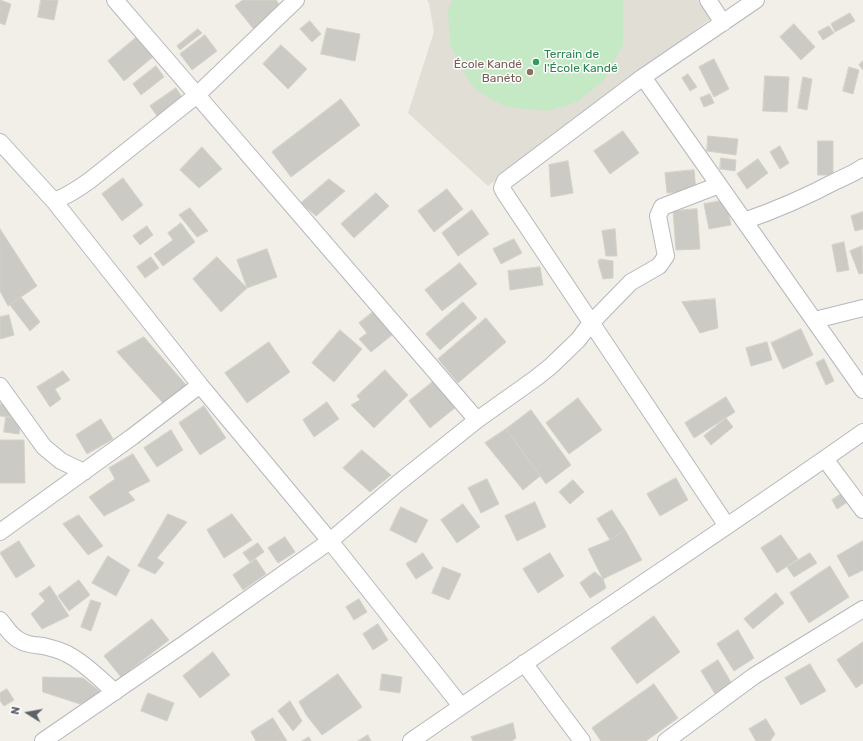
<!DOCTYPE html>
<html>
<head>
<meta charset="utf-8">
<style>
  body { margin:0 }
  #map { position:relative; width:863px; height:741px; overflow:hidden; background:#f1efe8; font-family:Rubik,sans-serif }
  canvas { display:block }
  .north { position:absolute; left:8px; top:693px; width:40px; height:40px; -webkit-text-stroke:3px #fff; paint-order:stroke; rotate:281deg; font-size:11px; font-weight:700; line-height:16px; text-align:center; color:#5f6368 }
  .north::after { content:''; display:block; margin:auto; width:14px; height:18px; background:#5f6368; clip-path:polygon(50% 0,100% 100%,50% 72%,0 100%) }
</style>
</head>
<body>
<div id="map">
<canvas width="863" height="741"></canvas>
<div class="north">N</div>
</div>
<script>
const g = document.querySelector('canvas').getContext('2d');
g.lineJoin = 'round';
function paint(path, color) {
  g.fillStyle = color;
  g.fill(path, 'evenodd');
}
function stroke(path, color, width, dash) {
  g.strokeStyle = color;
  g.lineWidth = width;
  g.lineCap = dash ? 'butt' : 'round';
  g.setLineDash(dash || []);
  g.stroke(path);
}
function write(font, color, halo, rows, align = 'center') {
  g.font = font + ' Rubik,sans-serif';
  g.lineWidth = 3;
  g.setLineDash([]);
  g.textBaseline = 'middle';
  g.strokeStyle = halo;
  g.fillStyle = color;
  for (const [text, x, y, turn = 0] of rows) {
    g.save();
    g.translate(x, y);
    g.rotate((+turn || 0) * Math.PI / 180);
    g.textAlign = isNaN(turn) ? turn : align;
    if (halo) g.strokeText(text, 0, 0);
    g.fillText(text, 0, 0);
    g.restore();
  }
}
const education = new Path2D(`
  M427,0h271l12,19 -222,167 -80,-73 26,-81 -5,-28z`);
const green = new Path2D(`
  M452,0h170l1,2v42l-18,35 -28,23 -29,9 -42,-4 -27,-15 -11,-12 -18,-35 -2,-34z`);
const building = new Path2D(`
  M0,0l11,4 -6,21 -5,-2z
  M41,0h17l-4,20 -16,-3z
  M243,0h33l7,9 -27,23 -21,-26z
  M850,13l5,8 -20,11 -4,-8z
  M310,21l11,13 -9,8 -12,-13z
  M794,24l21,23 -14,13 -21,-23z
  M829,26l5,7 -11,7 -5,-8z
  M327,28l33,6 -5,27 -34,-7z
  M198,29l4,4 -22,17 -3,-4z
  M205,35l12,16 -25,19 -12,-16z
  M138,36l16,20 -30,25 -16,-20z
  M281,45l26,24 -19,20 -25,-25z
  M714,59l15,30 -15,8 -15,-30z
  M863,61v9l-4,-5z
  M156,66l8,11 -23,18 -8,-11z
  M849,67l10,3 -6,24 -10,-3z
  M688,74l9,13 -7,4 -8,-13z
  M765,76l24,1 -2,35 -24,-1z
  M803,77l9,2 -5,31 -9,-2z
  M176,88l6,9 -25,19 -7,-10z
  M710,94l4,9 -10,4 -4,-9z
  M341,99l19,26 -69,52 -19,-25z
  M623,131l16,22 -29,21 -16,-23z
  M708,136l30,3 -2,16 -29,-4z
  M818,141h15v34h-15z
  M780,146l9,17 -9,6 -10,-17z
  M202,147l20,22 -23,19 -19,-18z
  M721,158l15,2 -1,11 -15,-2z
  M758,159l10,14 -21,16 -10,-15z
  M568,161l5,32 -22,4 -2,-32z
  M694,170l2,21 -29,2 -2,-20z
  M123,178l20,27 -21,16 -20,-27z
  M329,179l16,12 -29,25 -15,-13z
  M447,189l16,20 -29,23 -16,-21z
  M376,193l13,13 -35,32 -13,-14z
  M726,200l5,25 -22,4 -5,-25z
  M190,208l18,23 -11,6 -18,-22z
  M697,209l3,40 -24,1 -3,-39z
  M472,210l17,24 -31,22 -16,-23z
  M863,212v17l-8,2 -4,-15z
  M181,223l14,19 -32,24 -9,-12 19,-14 -5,-7z
  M147,226l6,9 -13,10 -7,-9z
  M0,229l37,57 -29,20 -8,-15z
  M615,229l2,27h-11l-4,-25z
  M514,239l8,14 -21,11 -8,-15z
  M844,242l5,28 -12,2 -5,-27z
  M862,246l1,27 -4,1 -9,-23z
  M267,249l10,28 -30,11 -10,-28z
  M151,257l8,11 -14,10 -8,-11z
  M217,257l30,31 -26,24 -28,-33z
  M600,259l13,2v17l-10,1 -5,-17z
  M460,263l17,21 -35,27 -17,-21z
  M540,267l3,18 -33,5 -2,-19z
  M21,297l19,25 -10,9 -20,-26z
  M715,299l3,29 -18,5 -18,-31z
  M463,302l14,16 -37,32 -14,-16z
  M373,312l19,23 -21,17 -12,-13 8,-6 -8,-10z
  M9,315l5,20 -14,4v-22z
  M486,318l20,24 -48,41 -20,-24z
  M801,329l12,26 -30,14 -12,-26z
  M340,330l22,19 -28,33 -22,-19z
  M144,337l43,49 -24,17 -46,-51z
  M269,342l21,30 -43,31 -22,-30z
  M767,342l5,18 -21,6 -5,-18z
  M824,359l10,22 -8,4 -10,-22z
  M385,370l23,25 -34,33 -23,-23 9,-5 -3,-4z
  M63,371l7,9 -15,9 6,10 -11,8 -13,-20z
  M435,380l21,27 -26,21 -21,-27z
  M726,397l9,15 -41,26 -9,-15z
  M578,398l24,32 -33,24 -23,-31z
  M327,402l12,17 -25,18 -11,-17z
  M0,404l12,1 -1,12 -11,-1z
  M204,406l22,32 -26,17 -21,-32z
  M531,410l40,55 -25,19 -40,-55z
  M6,417l15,2 -2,15 -15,-2z
  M726,418l7,9 -22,18 -7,-9z
  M101,419l12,20 -26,15 -11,-19z
  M506,429l34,47 -17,14 -38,-47z
  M171,430l12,20 -26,17 -13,-19z
  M0,440h24l1,43h-25z
  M362,450l29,25 -21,17 -27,-24z
  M133,454l17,27 -22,11 7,8 -31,16 -15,-19 26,-18 -6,-11z
  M676,478l12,22 -28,16 -13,-22z
  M487,479l12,25 -18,9 -13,-25z
  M573,480l11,12 -14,12 -11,-12z
  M841,494l5,9 -9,6 -5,-9z
  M535,502l11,25 -29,14 -12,-25z
  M463,504l17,23 -23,16 -16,-23z
  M401,507l27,13 -12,23 -26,-13z
  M612,510l13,20 -15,10 -13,-21z
  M168,514l19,8 -30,36 7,5 -9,11 -17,-8z
  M232,514l20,26 -28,18 -17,-28z
  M79,515l24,31 -15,9 -25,-31z
  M625,530l17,30 -39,19 -15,-30 22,-9z
  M781,535l17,24 -21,14 -16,-25z
  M285,537l10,15 -17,11 -10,-15z
  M19,541l16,25 -19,12 -16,-25z
  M863,541v29l-14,7 -12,-21z
  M258,543l6,9 -14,10 -7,-9z
  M423,553l10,15 -17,11 -10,-15z
  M550,553l14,23 -26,17 -15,-24z
  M810,553l7,10 -23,14 -7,-10z
  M108,556l22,14 -14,26 -24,-13z
  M256,559l10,15 -23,16 -10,-15z
  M830,566l19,31 -40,26 -19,-30z
  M443,567l18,7 -12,26 -17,-7z
  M595,572l8,7 3,9 -16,10 -10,-15z
  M79,580l11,15 -21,16 -11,-15z
  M50,586l19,30 -27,13 -11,-15 14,-13 -6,-7z
  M776,593l8,10 -31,26 -9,-10z
  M359,599l8,13 -13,8 -8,-13z
  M91,600l10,3 -10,28 -10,-4z
  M654,616l26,36 -43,32 -26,-36z
  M152,619l17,21 -48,37 -17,-21z
  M378,624l10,16 -15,10 -10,-16z
  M738,630l16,28 -20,13 -17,-27z
  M863,642v41l-7,5 -19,-28z
  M213,652l17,23 -30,23 -17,-22z
  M718,660l14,24 -17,10 -14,-23z
  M810,664l16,27 -25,14 -16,-27z
  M338,674l24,33 -40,28 -15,-19 -8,-14z
  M382,674l20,3 -2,16 -20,-3z
  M43,677l40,1 19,15 -22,11 -37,-12z
  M654,684l24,34 -32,23h-45l-9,-13z
  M7,689l7,11 -10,6 -4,-5v-8z
  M148,693l26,10 -7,18 -26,-10z
  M290,701l12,20 -9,10 -15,-20z
  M273,718l14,23h-31l-5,-9z
  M766,719l9,15 -5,7h-14l-7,-12z
  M513,723l3,15 -4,3h-39l-2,-4z
  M368,735l3,6h-13z
  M309,737l2,4h-9z`);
const minor = new Path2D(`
  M115,0c121,140 241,281 362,420
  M708,0l15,23
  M643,77l220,313
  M0,142l54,59 146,184 130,156 131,165
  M54,201c13,-5 24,-12 35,-20l108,-86 99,-95
  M744,221c32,-11 62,-24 92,-40 9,-4 19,-8 27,-14
  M815,320l48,-12
  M0,386l44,61 17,14 23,11
  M825,459l38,51
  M727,526l-223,-334 -2,-4 3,-7 138,-104 113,-77
  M0,532l132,-95 68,-52
  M0,620c6,7 11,16 19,20 7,5 16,5 24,6 8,2 18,4 26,9 17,9 31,24 46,37
  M524,663l58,78
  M43,741l141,-97 146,-103 67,-57 80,-64 59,-42 15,-12 27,-26 13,-17 40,-41 28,-16 7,-10 -8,-40 4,-9 57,-22
  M411,741c150,-104 303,-204 452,-309
  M666,741l88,-65 109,-67`);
const markers = [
  [536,62,4,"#2e9e5b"],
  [530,72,4,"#8d6e63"]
];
const leisureNames = [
  ["Terrain de",544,55],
  ["l'École Kandé",544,69]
];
const educationNames = [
  ["École Kandé",522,65],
  ["Banéto",522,79]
];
paint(education, '#e1ded6');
paint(green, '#c5e8c5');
paint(building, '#cccac5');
stroke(building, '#d6d1c6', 1);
stroke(minor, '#b5b8bc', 18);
stroke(minor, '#fff', 16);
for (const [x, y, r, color] of markers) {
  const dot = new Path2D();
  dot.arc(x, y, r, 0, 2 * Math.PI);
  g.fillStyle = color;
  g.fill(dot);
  stroke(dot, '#fff', 1.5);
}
write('12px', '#27864d', '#fff', leisureNames, 'left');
write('12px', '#785e54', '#fff', educationNames, 'right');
</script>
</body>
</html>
